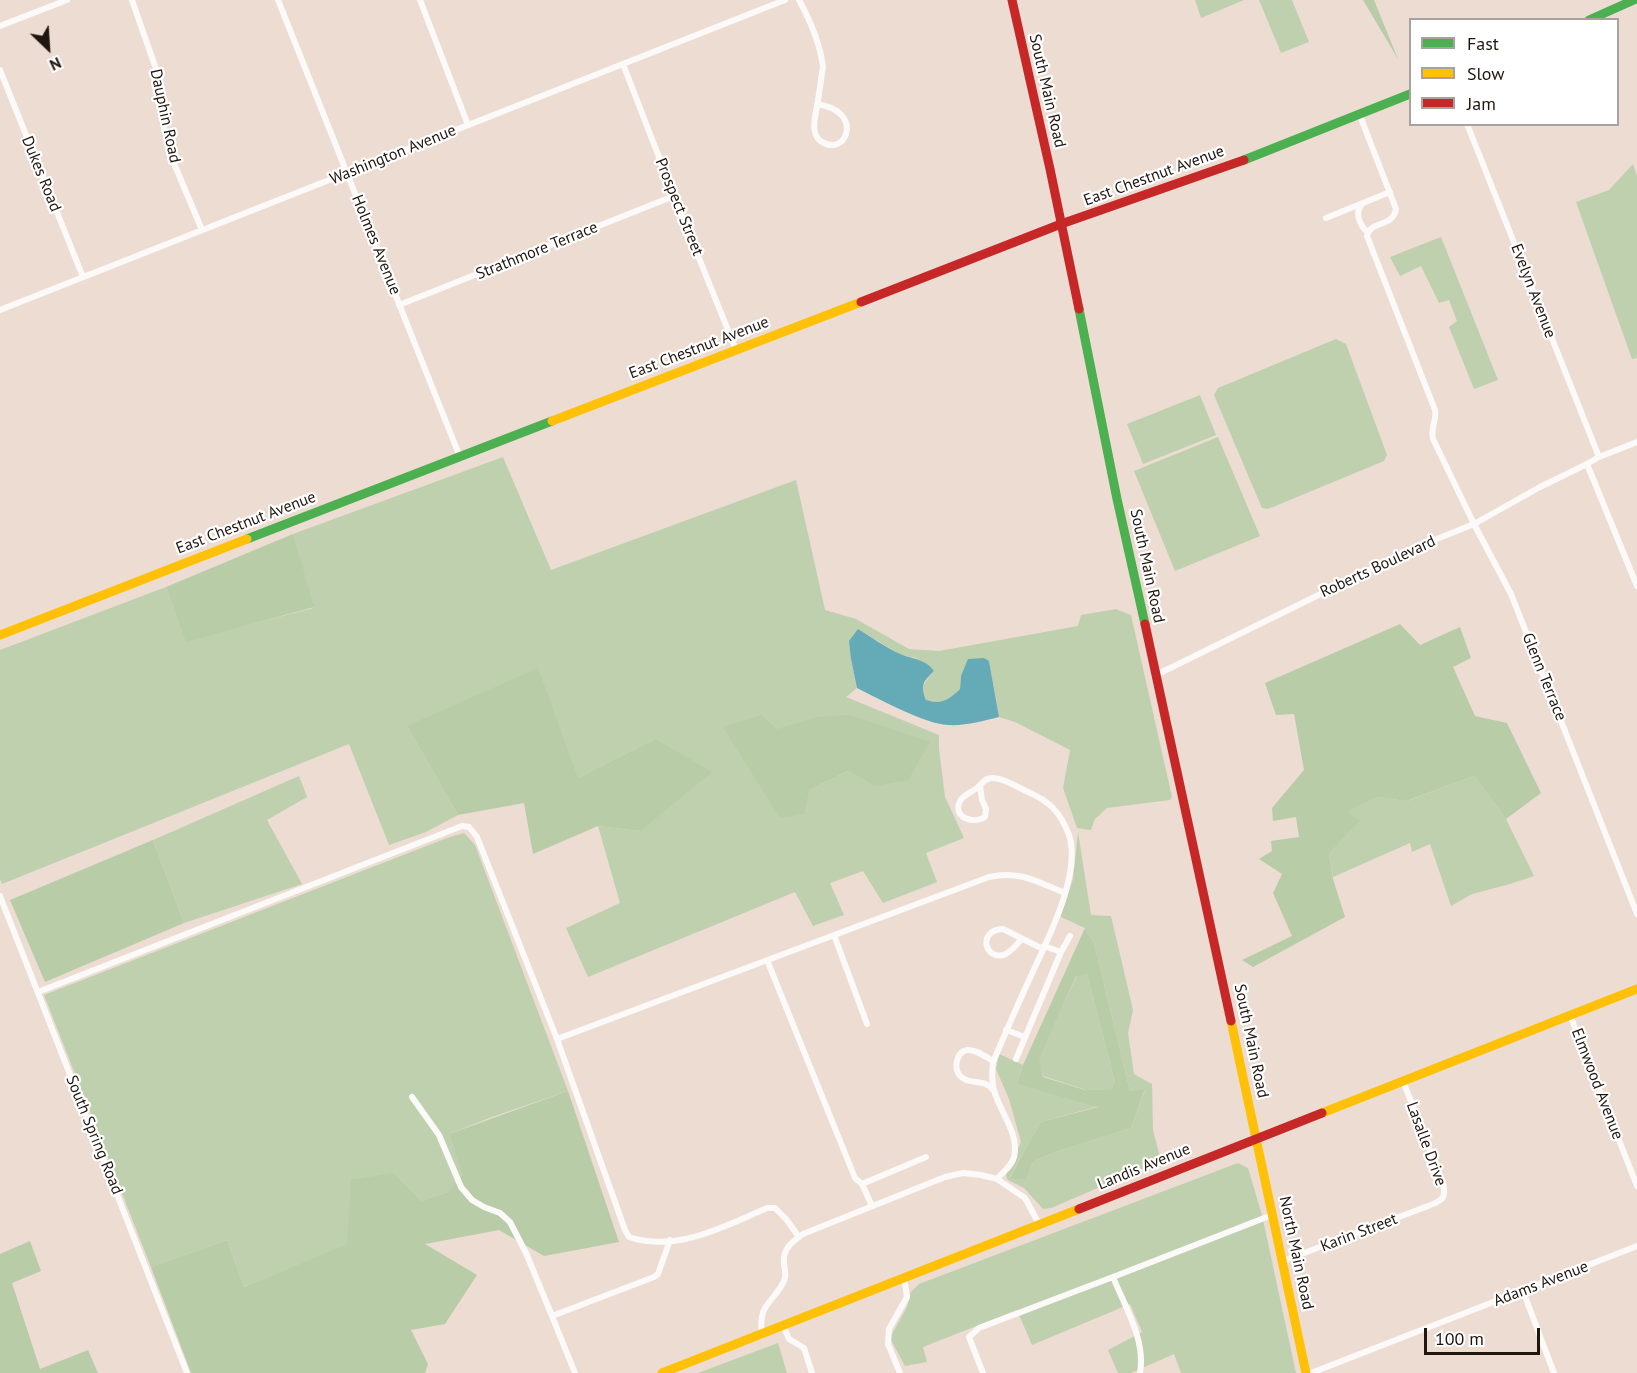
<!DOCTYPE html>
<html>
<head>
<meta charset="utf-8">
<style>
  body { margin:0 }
  #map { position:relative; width:1637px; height:1373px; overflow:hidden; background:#ecdcd2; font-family:"PT Sans",sans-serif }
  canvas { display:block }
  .legend { position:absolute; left:1409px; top:18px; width:210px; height:108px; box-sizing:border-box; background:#fff; border:2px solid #a6a29f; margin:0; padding:8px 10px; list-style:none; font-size:18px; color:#20160f }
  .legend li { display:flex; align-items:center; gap:12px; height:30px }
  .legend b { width:30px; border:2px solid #a6a29f }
  .north { position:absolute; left:18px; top:18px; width:60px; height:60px; -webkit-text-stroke:4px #fff; paint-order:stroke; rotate:155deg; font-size:16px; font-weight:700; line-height:24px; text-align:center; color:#20160f }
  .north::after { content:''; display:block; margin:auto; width:21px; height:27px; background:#20160f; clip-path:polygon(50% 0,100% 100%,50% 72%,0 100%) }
  .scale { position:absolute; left:1424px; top:1328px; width:116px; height:27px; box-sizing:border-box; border:3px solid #20160f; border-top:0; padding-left:8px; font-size:18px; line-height:21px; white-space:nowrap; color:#20160f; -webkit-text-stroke:4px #fff; paint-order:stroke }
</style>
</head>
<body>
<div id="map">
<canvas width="1637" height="1373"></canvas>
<ul class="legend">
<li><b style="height:8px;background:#4caf50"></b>Fast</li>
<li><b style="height:8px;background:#ffc107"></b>Slow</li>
<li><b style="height:8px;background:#c62828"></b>Jam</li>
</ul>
<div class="north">N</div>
<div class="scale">100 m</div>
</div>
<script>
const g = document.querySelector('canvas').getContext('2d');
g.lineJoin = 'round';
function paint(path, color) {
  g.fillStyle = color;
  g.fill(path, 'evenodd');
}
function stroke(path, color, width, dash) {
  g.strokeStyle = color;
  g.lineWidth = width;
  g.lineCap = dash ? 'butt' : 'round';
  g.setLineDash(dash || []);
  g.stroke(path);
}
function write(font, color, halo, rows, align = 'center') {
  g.font = font + ' "PT Sans",sans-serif';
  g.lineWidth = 4.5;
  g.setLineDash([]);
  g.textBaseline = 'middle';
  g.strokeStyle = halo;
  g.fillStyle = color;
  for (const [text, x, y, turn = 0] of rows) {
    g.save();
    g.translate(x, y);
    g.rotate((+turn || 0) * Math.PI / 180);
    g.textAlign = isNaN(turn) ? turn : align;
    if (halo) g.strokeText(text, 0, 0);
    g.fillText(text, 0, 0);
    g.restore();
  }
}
const green = new Path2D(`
  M1195,0h49l-43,18z
  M1259,0h33l17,42 -28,11z
  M1633,164l4,12v182l-5,1 -56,-157 33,-12z
  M1441,237l57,143 -24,9 -25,-62 8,-6 -8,-21 -10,3 -18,-37 -21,10 -10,-19z
  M1336,339l10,5 41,111 -3,6 -116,48 -6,-1 -48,-113 4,-7z
  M1200,395l16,40 -73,29 -16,-40z
  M1218,437l42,99 -85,35 -41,-100z
  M503,457l48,113 245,-90 29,130 31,9 53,30 30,2 139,-25 3,-11 35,-6 15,6 41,182 -2,3 -63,8 -12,11 -4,11 -14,-2 -14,-40 7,-38 -55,-28 -16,-5 -10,-56 -28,15 -1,13c-12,11 -17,16 -34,11l-4,-14 12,-15 -18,-13 -15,-3 -43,-26 -7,30 6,29 -11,9 93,38v14l6,48 19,41 -38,15 11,29 -54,21 -20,-32 -33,12 14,32 -31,11 -18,-34 -207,85 -22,-49 54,-25 -22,-77 42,5 15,-92 -77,39 -171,-52 51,89 -32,17 -37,13 -40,-101 -347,140 -2,-5v-229l166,-63 20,54 127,-33 -20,-74zM762,715l16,14 97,57 -27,-15 -39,19z
  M299,776l8,21 -40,23 35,64 -118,39 -31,-83z
  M1474,776l32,43 28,57 -24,8 -38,10 -21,12 -21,-62 -18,8 -2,-9 -77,34 -4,-23 30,-32 -13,-10 32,-15 29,4z
  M1078,832l13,83 20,1 22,94 -5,23 6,41 18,10 1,46 8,31 -110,47 -8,1 -19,-21 -16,-8 -2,-5 15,-33 -12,-43 -13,-30 3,-15 24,11 -6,19 82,22 -58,16 -12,20 -19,35 16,3 7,-18 19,-9 79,-25 14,-38 -15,1 -36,-148 -9,-15 -24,-11v-2l12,-36z
  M464,833l11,12 93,246 -76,26 -43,17 15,41 -16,17 -27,9 -73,43 -104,43 -17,-47 -76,27 -107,-272 403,-157z
  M1087,974l28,108 -4,7 -25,1 -43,-14 -5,-17 39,-84z
  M1238,1163l10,5 14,47 34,158h-115l-7,-19 -43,19h-13l-10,-23 34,-18 -12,-28 -98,41 -15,-35 -94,37 4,15 -22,4 -15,-28 17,-31 4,-15 8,-8z
  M778,1343l9,30h-89z`);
const forest = new Path2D(`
  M1363,0h11l24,59z
  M293,534l21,73 -128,35 -20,-55z
  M1400,624l20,21 40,-18 11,31 -18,9 22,49 32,7 34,70 -35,26 -32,-43 -68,25 -28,-4 -31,15 13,9 -31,33 4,25 12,38 -92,50 -11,-7 50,-24 -19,-43 9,-19 -23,-15 13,-8 -1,-10 28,-4 -3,-20 -23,4 -1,-13 32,-38 -10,-56 -18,1 -11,-32z
  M538,668l40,110 77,-39 57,33 -72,59 -42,-5 -65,28 -9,-51 -66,12 -51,-89z
  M762,715l16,14 39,-12 33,-2 80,27 -22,38 -33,6 -27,-15 -39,19 -5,24 -24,4 -57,-91z
  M153,840l31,83 -139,59 -35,-82z
  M1085,928l9,15 36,148 15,-2 -14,39 -79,25 -19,9 -7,18 -16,-2 19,-36 12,-20 57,-15 -81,-23 6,-19zM1087,974l28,108 -4,7 -26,1 -42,-13 -4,-18 37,-83z
  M568,1091l51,151 -75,14 -45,-26 -74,14 52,31 -32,49 -34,6 17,34 -3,9h-234l-40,-106 76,-27 17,47 103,-43 4,-64 42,-7 28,28 27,-9 15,-17 -14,-41z
  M30,1241l11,30 -29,12 28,86 48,-19 10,23h-98v-119z`);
const water = new Path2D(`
  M858,629c13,8 27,18 42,25 12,5 26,5 34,17 -11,11 -14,13 -8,29 16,5 22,0 34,-11l1,-13 7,-17 16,-1 5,3 10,56c-17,4 -33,9 -51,8 -23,-1 -69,-26 -91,-37l-6,-29 -2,-18z`);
const street = new Path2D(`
  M132,0l24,69 8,59 7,28 31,74
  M278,0l182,457
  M420,0l48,125
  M799,0c11,20 21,43 24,67 -2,11 -3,22 -5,33 -1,11 -6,21 -3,32 1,5 4,9 9,11 23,12 40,-32 -7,-39
  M0,26l67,-26
  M623,64l51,132 62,154
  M0,70l83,207
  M1359,113l37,96c-3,19 -26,11 -29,27l68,174c2,11 -5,18 -2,29l41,85 37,70 126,320
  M1467,124l132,333
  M1362,204c-8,9 -2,21 5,28
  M1326,218l64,-26
  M399,305l275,-109
  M0,310l785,-310
  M1587,464l50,122
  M1156,675l256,-126 62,-25 66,-37 47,-23 12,-7 38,-15
  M980,786l2,14 4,9 -1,8c-12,8 -33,0 -25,-16 4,-7 13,-9 18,-14 5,-4 7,-9 14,-9 9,-1 26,9 34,13 23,10 34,20 43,44 13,40 -23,107 -39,143 -13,28 -25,56 -37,84 -1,9 -2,18 1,28 5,21 26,44 20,67 -2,9 -11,15 -17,22
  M0,896l187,477
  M834,935l33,89
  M1022,939c-6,5 -11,14 -19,16 -18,5 -26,-25 0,-26l40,20
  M1044,946l17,6 9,-16
  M767,960l88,218 7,6
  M38,992l424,-166 7,1 8,10 80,202 68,191 4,7c47,16 96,-11 138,-29h8l11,11 13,18
  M1570,1015l67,171
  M1006,1030l19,7
  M557,1039l432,-162c31,-7 48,5 76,16
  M1016,1059l45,-107
  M993,1061c-7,-4 -17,-12 -26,-11 -11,2 -14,19 -6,27 11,9 23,0 33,14
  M412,1097l27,38 22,52 11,13 12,7 16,6 10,9 16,31 26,63
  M872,1206l-10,-22 64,-27
  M1283,1261l145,-55c13,-5 19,-7 15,-22l-40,-103
  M1113,1277l159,-62
  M1523,1291l31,82
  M783,1325l6,14 15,9 8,25
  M762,1334c-4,-30 9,-29 21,-51 4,-6 2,-12 1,-19 -2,-15 8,-22 19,-30l142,-57 18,-4 18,2 16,4 28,19 14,26
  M575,1373l-23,-57 102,-39 4,-3 12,-34
  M900,1373l-12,-29 1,-15 18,-32 -3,-20
  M983,1373l-14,-36 10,-9 134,-51c12,30 33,63 27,96
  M1311,1373l326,-127`);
const fast = new Path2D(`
  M1589,20l45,-20
  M1244,160l166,-66
  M1079,309l38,190 28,125
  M247,539l305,-118`);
const slow = new Path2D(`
  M552,421l309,-119
  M0,635l247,-96
  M1231,1021l75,352
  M1322,1113l315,-124
  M662,1373l417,-164`);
const jam = new Path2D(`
  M1012,0l38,169 29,140
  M861,302l200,-78 183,-64
  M1145,624l86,397
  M1079,1209l243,-96`);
const streetNames = [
  ["South Main Road",1047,91,77],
  ["Dauphin Road",165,116,78],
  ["Washington Avenue",393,155,-22],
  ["Dukes Road",41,174,68],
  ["East Chestnut Avenue",1154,176,-20],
  ["Prospect Street",679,207,68],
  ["Holmes Avenue",376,245,68],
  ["Strathmore Terrace",537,251,-22],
  ["Evelyn Avenue",1533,291,69],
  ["East Chestnut Avenue",699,348,-21],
  ["East Chestnut Avenue",246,523,-21],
  ["South Main Road",1147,566,78],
  ["Roberts Boulevard",1378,567,-25],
  ["Glenn Terrace",1544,677,68],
  ["South Main Road",1251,1041,78],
  ["Elmwood Avenue",1597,1084,69],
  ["South Spring Road",94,1135,68],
  ["Lasalle Drive",1426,1144,70],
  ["Landis Avenue",1144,1167,-22],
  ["Karin Street",1359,1233,-21],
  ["North Main Road",1296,1253,78],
  ["Adams Avenue",1541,1284,-21]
];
paint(green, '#bed0ae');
paint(forest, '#b8cca7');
paint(water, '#64aab7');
stroke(street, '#fcfaf8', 6);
stroke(fast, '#4caf50', 9);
stroke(slow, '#ffc107', 9);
stroke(jam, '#c62828', 9);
write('16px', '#20160f', '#fff', streetNames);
</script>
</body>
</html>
